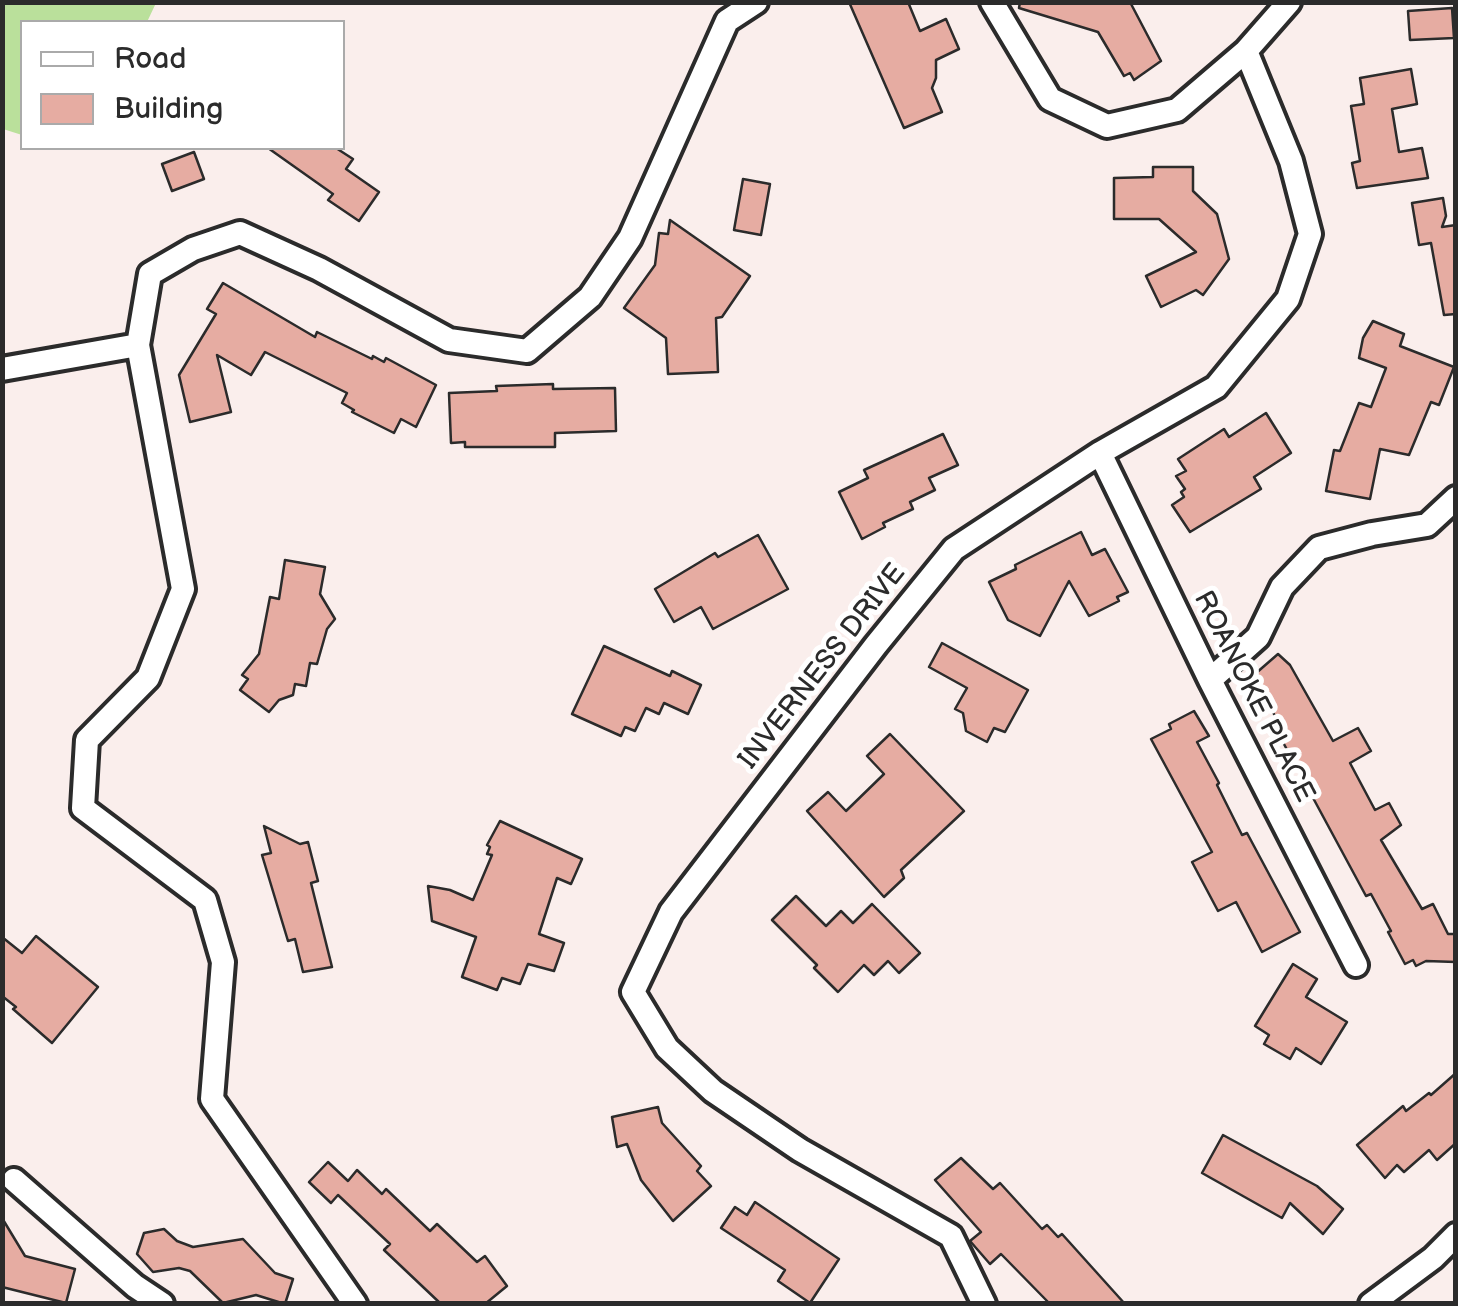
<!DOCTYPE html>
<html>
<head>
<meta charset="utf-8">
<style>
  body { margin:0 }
  #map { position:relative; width:1458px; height:1306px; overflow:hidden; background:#faeeec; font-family:"Balsamiq Sans",sans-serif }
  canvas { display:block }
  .frame { position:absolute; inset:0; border:5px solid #2b2b2b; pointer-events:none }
  .legend { position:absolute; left:20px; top:20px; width:325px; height:130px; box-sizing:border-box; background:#fff; border:2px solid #aaa; margin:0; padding:12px 18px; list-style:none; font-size:30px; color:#2b2b2b }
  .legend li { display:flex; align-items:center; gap:20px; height:50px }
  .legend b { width:50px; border:2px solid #aaa }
</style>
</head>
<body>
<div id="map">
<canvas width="1458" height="1306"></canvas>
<div class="frame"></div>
<ul class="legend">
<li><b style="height:12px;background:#fff"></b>Road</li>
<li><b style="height:28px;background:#e6aca2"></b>Building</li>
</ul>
</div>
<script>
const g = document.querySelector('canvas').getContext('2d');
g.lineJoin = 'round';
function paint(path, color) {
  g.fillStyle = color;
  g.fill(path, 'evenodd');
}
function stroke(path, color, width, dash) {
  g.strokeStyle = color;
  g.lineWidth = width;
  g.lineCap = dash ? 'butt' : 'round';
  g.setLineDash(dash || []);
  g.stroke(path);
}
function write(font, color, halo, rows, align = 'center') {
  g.font = font + ' "Balsamiq Sans",sans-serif';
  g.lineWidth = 10;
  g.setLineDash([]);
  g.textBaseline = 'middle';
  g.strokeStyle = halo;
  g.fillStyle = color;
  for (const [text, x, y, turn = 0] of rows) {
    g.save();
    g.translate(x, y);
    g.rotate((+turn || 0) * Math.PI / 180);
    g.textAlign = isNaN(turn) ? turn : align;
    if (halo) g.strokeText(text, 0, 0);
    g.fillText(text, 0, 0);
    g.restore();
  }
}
const green = new Path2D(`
  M2,3l1,-1 153,1 -9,19h-125v113l-19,-6z`);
const building = new Path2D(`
  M849,2h59l12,29 26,-12 13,30 -23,11v18l-4,10 10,24 -38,16z
  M1020,2h110l31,59 -27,19 -4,-7 -6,3 -26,-44 -79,-24z
  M1452,8l2,30 -44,2 -2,-29z
  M1411,69l6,35 -25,5 7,43 23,-4 6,30 -71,10 -5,-25 8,-2 -9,-55 13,-2 -4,-26z
  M268,148h68l17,11 -7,10 33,23 -20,29 -31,-21 5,-6z
  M194,152l10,27 -32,12 -10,-27z
  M1153,167h40v24l24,23 12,45 -26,36 -7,-5 -35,17 -15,-31 50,-24 -37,-33h-45v-41l39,-1z
  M743,179l27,5 -9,51 -27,-5z
  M1443,198l3,18 -4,11 14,-2v89l-12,1 -13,-72 -12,2 -7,-42z
  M670,220l80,56 -28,41 -6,1 2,54 -50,2 -2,-36 -42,-30 31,-43 4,-32 9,1z
  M223,283l92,54 2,-5 55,27 1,-3 11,6 2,-4 50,27 -20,42 -15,-8 -7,14 -42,-21 2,-2 -12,-7 5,-10 -82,-41 -14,23 -34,-20 14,57 -41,10 -11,-47 37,-61 -9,-5z
  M1373,321l31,13 -4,12 54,21 -15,38 -8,-3 -22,53 -29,-6 -10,50 -44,-8 8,-41 6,1 19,-48 12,4 15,-39 -27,-10 4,-20z
  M553,384v5l62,-1 1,43 -61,2v14h-90v-5l-14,1 -2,-50 48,-2 -1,-5z
  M1266,413l25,40 -37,24 7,12 -71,43 -18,-27 12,-8 -3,-5 4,-3 -9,-13 10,-5 -8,-12 46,-30 5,8z
  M943,434l15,31 -29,13 6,12 -25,12 3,7 -30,14 2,4 -23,12 -23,-47 29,-14 -4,-8z
  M1081,532l11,23 13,-6 23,43 -11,5 2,4 -30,15 -20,-35 -29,55 -32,-16 -19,-38 27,-13 -1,-4z
  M758,535l30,54 -75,40 -12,-22 -27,15 -19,-33 60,-36 3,4z
  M285,560l40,7 -5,27 15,25 -8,10 -10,35 -7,-1 -4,23 -11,-2 -2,11 -14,5 -10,12 -29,-22 8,-11 -6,-4 17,-21 11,-57 9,2z
  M942,643l86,47 -23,42 -11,-4 -7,14 -21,-11 -3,-18 -8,-4 12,-21 -38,-21z
  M604,646l66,30 2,-5 29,14 -13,29 -24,-11 -5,11 -13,-6 -11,23 -10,-4 -4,9 -49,-22z
  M1278,654l12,11 43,76 25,-13 13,23 -21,12 25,47 14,-7 12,22 -20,15 41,69 11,-5 15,30h8v28l-30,-1 -10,5 -3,-6 -8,4 -17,-32 3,-1 -20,-37 -5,2 -88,-163 5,-2 -16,-30 -20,-20z
  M1194,711l15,25 -12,6 22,41 -2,2 25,50 5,-2 53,99 -38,20 -26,-50 -18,9 -26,-49 20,-10 -61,-113 20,-10 -2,-5z
  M890,734l74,77 -63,59 3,8 -20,19 -77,-86 21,-19 18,19 38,-37 -17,-18z
  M500,821l82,38 -11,25 -14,-6 -18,56 25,9 -10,28 -26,-7 -8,20 -18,-6 -5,12 -35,-13 14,-40 -44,-16 -4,-35 22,4 23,10 19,-45 -5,-1 3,-7 -3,-2z
  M264,826l36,18 8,-2 10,39 -7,2 21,84 -29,5 -8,-33 -7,2 -26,-86 9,-2z
  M796,896l30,30 15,-15 12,12 19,-19 48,49 -21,20 -11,-12 -14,14 -10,-10 -26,27 -24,-24 3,-3 -45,-45z
  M36,936l62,51 -46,56 -39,-34 3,-2 -14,-11v-59l20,16z
  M1293,964l24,15 -11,18 41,25 -26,42 -25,-16 -6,11 -26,-15 5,-9 -14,-9z
  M1456,1073v70l-19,17 -8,-10 -25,22 -7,-7 -12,13 -28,-33 46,-39 3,5 23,-18 2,2z
  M658,1107l4,16 39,43 -4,5 14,15 -38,35 -32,-41 -14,-36 -10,3 -5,-30z
  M1223,1135l94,51 26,23 -20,25 -33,-31 -8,15 -80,-45z
  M961,1158l32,31 7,-6 42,46 5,-4 11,12 4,-3 63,70h-75l-49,-50 -11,10 -20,-23 11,-9 -46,-52z
  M328,1162l20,19 9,-11 25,24 4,-5 44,42 7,-7 40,38 8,-6 22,30 -22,18h-44l-57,-54 6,-6 -52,-49 -7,8 -22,-21z
  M755,1202l84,57 -29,44 -32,-22 7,-11 -64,-42 14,-21 12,8z
  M2,1218l23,38 50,13 -9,34 -64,-16z
  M164,1229l13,12 16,6 50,-8 32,34 18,6 -8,25 -29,-9 -33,8 -33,-32 -11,-3 -26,4 -16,-18 7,-21z`);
const minor = new Path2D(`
  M992,2l58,97 57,27 70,-16 69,-59 43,-49
  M2,369l136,-24
  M1100,453l110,227 146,285
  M1210,680l48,-43 24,-50 37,-39 53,-14 55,-9 29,-27
  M14,1180l121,106 27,18
  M355,1304l-143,-205 11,-137 -18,-62 -122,-92 4,-68 61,-62 35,-89 -45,-244 12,-71 43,-25 47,-16 79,36 130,71 78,11 63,-54 40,-59 97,-217 29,-19
  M984,1304l-33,-68 -151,-86 -87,-59 -46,-43 -34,-56 38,-80 205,-267 78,-96 146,-96 116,-66 72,-88 22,-65 -19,-73 -45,-110
  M1371,1304l62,-46 23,-23`);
const streetNames = [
  ["INVERNESS DRIVE",823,667,-52],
  ["ROANOKE PLACE",1253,697,63]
];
paint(green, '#bae09b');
paint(building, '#e6aca2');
stroke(building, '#2b2b2b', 2.5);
stroke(minor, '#2b2b2b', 30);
stroke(minor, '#fff', 22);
write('28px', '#2b2b2b', '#fff', streetNames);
</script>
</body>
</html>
